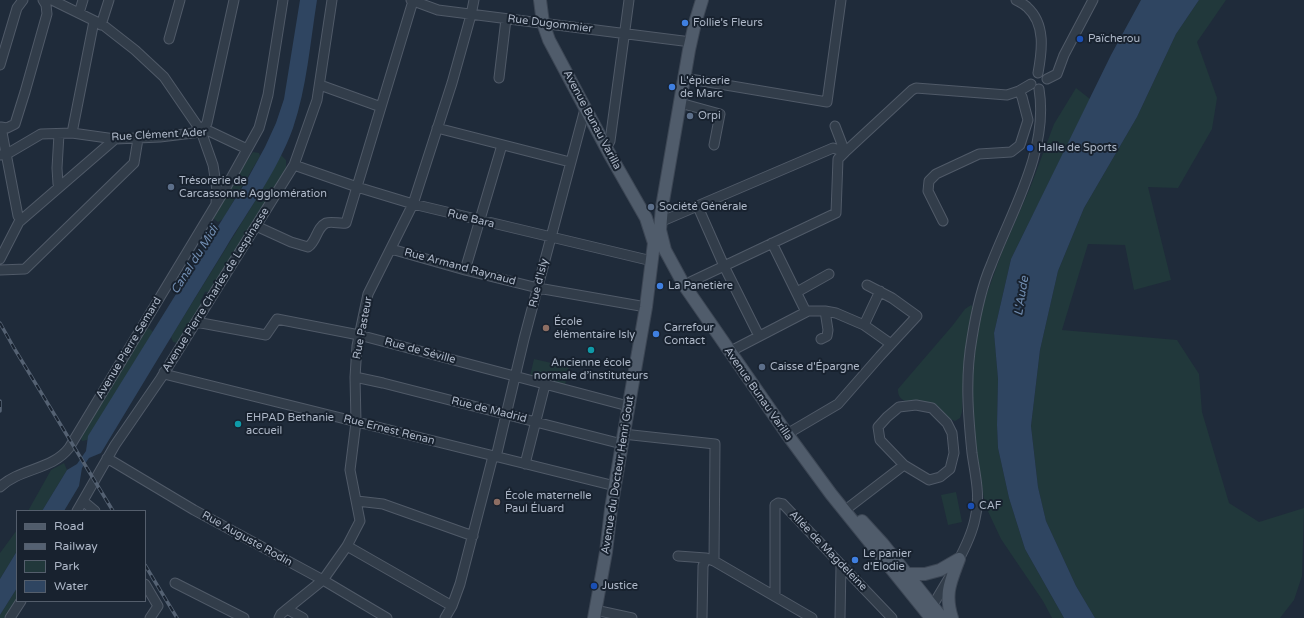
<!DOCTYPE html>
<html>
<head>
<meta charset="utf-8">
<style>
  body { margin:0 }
  #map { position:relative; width:1304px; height:618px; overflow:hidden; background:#1f2b3a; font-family:"Varela Round",sans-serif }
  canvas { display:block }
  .legend { position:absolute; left:16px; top:510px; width:130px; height:92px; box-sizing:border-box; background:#18222f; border:1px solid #545e6c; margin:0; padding:5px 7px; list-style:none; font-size:12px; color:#adb7c7 }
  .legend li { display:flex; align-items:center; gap:8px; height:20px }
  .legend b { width:20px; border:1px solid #545e6c }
</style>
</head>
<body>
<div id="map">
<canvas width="1304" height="618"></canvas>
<ul class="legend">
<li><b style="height:5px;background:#505c6b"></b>Road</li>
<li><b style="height:5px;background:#546172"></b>Railway</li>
<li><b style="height:11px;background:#21383b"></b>Park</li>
<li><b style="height:11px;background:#2f4561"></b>Water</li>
</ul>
</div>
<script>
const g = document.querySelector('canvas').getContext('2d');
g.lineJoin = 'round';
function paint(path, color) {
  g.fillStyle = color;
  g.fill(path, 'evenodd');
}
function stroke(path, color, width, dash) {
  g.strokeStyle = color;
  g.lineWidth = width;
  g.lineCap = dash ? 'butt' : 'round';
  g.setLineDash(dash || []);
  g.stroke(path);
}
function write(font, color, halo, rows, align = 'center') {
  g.font = font + ' "Varela Round",sans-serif';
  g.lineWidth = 4;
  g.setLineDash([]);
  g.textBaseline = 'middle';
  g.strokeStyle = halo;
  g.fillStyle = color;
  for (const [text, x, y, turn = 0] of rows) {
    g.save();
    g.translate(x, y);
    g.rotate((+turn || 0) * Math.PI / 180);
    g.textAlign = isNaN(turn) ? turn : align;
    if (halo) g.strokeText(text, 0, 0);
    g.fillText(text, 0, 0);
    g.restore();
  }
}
const green = new Path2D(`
  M1199,0h27l-29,42 20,56 -5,31 -34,59 -30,-1 23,93 -37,10 -9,-45 -37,-1 -26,86 115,10 22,34 3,38 27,91 30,19 45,-14 -2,68 -8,24 -14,18h-185l-19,-32 -30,-65 -8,-34 -7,-61 9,-76 18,-79 26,-63 53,-91 39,-83z
  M1076,88l14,11 -79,160 -17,74 4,46 -1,46 1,23 11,50 16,51 39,69h-12l-9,-17 -42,-62 -16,-34 -11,-71 -4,-51 8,-65 24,-66 28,-64 24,-64z
  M253,152l6,1 1,3 -37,63 -5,3 -8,-6z
  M281,155l5,5v10l-72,121 -9,1 -5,10 3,5 -25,36 -5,-1 -2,-5 91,-147z
  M971,305l2,2 -9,54 -2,51 -2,6 -5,3c-10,-3 -13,-14 -23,-18 -10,-3 -35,5 -34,-14l55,-64 12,-16z
  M149,328l4,4 -66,108 -5,1 -2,-5 20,-32 6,-7 37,-65z
  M534,359l35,8 -4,18 -35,-9z
  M64,463l3,7 -25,41h-14l23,-41z
  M956,492l6,30 -14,3 -7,-30z
  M17,530v21l-17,28v-26z
  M17,588v13l-9,17h-8v-3z`);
const water = new Path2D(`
  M300,0h17c-7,43 -10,87 -24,128 -16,44 -44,81 -68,121 -42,68 -83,136 -124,204l-12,5 -7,10 -3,18 -15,25h-22l25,-41 10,-6 9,-13 2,-15 160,-258 17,-31 11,-24 8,-24z
  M1141,0h58l-23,34 -39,83 -53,91 -26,63 -18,79 -9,76 7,61 8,34 30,65 19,32h-31l-39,-69 -16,-51 -11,-50 -1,-23 1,-46 -4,-46 17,-74 100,-204z
  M17,551v37l-17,27v-36z`);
const minor = new Path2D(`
  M52,0l51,25 32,25 29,27 37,54 12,34 4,25 -1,13
  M411,0l27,10 253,32
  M1016,0c4,2 8,4 11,7 19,17 15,44 11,66
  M79,13l4,-13
  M101,25l8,-25
  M169,39l11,-39
  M0,65l17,-57 6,-8
  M499,78l7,-59
  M684,78l143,24 14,-102
  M1047,79l10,-5 7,-19 29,-55
  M320,85l61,22
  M680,103l40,11 -6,31
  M835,126l10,26
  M437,128l133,34
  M201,131l6,-8 27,-123
  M72,133l22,-112
  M606,148l4,-7 19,-141
  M0,155l7,-1 34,-20 31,-1 43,6 45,-2 49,-6 38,18
  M294,165l63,22 56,17 239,57
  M58,184l-1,-16 2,-34
  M698,207l26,59 35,70
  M18,216l-17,-89 6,1 8,-4 10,-32 22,-78 -1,-9 -3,-5
  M943,221l-15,-30 1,-10 7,-7 43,-20 32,-2 9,-7 8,-25 -6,-23 -3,-6
  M660,222l173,-74 12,4
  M256,226l35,16 17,5c9,-6 8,-19 18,-24 6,-2 14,1 20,0l67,-222
  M772,243l34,69
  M391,249l74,21 73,18 108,19
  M0,259l19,-37 96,-83
  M0,270l25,-1 109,-106 4,-24
  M465,270l37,-125
  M684,285l152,-72 2,-54 7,-7 67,-62 4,-2 91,7 12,-4 12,-7
  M797,292l32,-18
  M196,322l70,13 11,-16 82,16 269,71
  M864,325l16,-34
  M821,339l6,-3 1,-6 -3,-19
  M729,352l79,-41h17l11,2 28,12 27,19
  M164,372l4,3 447,111
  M355,377l28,6 239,61
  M916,405l16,3 15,15 5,10 2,20 -4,16 -10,8 -11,3 -25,-15 -24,-25 -2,-13 9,-10 12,-10z
  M623,434l92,10 -1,117
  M787,434l51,-30 42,-48 37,-40 -25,-18 -25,-13
  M496,457l28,-118 61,-230
  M107,458l87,52 129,70 64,38
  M525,464l20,-79
  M0,487c20,-19 52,-17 69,-39l155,-257 35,-63 9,-33 15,-95
  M83,501l12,10
  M357,501l26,3 90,32
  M77,511l38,-66 46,-67 133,-213 23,-65 15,-100
  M844,511l60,-46
  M347,546l105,60
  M678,556l28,2 8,3 98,57
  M957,563c7,-13 15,-29 18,-44 6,-23 0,-44 -3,-66 -4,-39 -7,-76 0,-115 4,-25 9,-50 19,-73 21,-55 58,-115 48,-176
  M175,583l69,35
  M145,584l13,22 -8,12
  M775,596v-91l3,-2 5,1 109,114
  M287,609l16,9
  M595,610l37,8
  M930,610l19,-32
  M10,618l11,-17
  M279,618l2,-4 6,-5 36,-29 24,-34 13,-25 -10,-51 6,-48 -1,-45 2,-31 11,-52 45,-90 39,-121 19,-68 3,-15
  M445,618l7,-12 8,-22 33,-128
  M702,618l1,-52 3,-8
  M840,618l1,-53`);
const major = new Path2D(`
  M540,0l3,23 6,17 60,113 37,65 8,25 -8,64 -24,137 -11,65 -5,43 -12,66
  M702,0l-7,23 -6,27 -27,157 -2,23 5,20 19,35 103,149 44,60 100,124
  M862,521l21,23 59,74
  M907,574h18l15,-4 19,-11
  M952,618c-8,-25 -1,-37 7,-59`);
const rail = new Path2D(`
  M0,323l14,25 99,163
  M0,401v10
  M145,565l32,53`);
const markers = [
  [685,23,4,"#3f7fe0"],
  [1080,39,4,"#1a4fb4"],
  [672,87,4,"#3f7fe0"],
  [690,116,4,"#5c6f8a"],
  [1030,148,4,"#1a4fb4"],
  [171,187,4,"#5c6f8a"],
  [651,207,4,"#5c6f8a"],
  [660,286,4,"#3f7fe0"],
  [546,328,4,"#8d6e63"],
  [656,334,4,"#3f7fe0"],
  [591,350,4,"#0f9aa8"],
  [762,367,4,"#5c6f8a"],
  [238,424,4,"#0f9aa8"],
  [497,502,4,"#8d6e63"],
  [971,506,4,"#1a4fb4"],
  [855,560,4,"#3f7fe0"],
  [594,586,4,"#1a4fb4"]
];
const poiNames = [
  ["Follie's Fleurs",693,23],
  ["Païcherou",1088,39],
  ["L'épicerie",680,81],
  ["de Marc",680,94],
  ["Orpi",698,116],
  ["Halle de Sports",1038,148],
  ["Trésorerie de",179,181],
  ["Carcassonne Agglomération",179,194],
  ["Société Générale",659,207],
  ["La Panetière",668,286],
  ["École",554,322],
  ["élémentaire Isly",554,335],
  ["Carrefour",664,328],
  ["Contact",664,341],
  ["Ancienne école",591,363,"center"],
  ["normale d’instituteurs",591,376,"center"],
  ["Caisse d'Épargne",770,367],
  ["EHPAD Bethanie",246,418],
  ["accueil",246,431],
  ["École maternelle",505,496],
  ["Paul Éluard",505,509],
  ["CAF",979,506],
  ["Le panier",863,554],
  ["d'Elodie",863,567],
  ["Justice",602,586]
];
const streetNames = [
  ["Rue Dugommier",550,24,7],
  ["Avenue Bunau Varilla",592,120,62],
  ["Rue Clément Ader",159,135,-3],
  ["Rue Bara",471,219,14],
  ["Rue Armand Raynaud",460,267,15],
  ["Rue d'Isly",539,283,-76],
  ["Avenue Pierre Charles de Lespinasse",216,290,-58],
  ["Rue Pasteur",363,328,-79],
  ["Avenue Pierre Semard",129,348,-59],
  ["Rue de Séville",420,351,15],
  ["Avenue Bunau Varilla",758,394,55],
  ["Rue de Madrid",489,410,14],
  ["Rue Ernest Renan",389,430,14],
  ["Avenue du Docteur Henri Gout",618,475,-81],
  ["Rue Auguste Rodin",247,539,29],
  ["Allée de Magdeleine",828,551,46]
];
const waterNames = [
  ["Canal du Midi",195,260,-58],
  ["L'Aude",1022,296,-81]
];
paint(green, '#21383b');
paint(water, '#2f4561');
stroke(minor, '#505a68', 11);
stroke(major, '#3c4654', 14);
stroke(minor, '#323d4a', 9);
stroke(major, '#505c6b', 12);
stroke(rail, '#546172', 3.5);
stroke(rail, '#18222f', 2, [6]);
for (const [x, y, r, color] of markers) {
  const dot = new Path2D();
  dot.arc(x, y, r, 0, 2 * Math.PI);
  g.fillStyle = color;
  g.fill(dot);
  stroke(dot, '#18222f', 1.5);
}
write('11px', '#adb7c7', '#18222f', poiNames, 'left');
write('11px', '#adb7c7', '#18222f', streetNames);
write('italic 12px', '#728eb2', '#18222f', waterNames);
</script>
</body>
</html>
